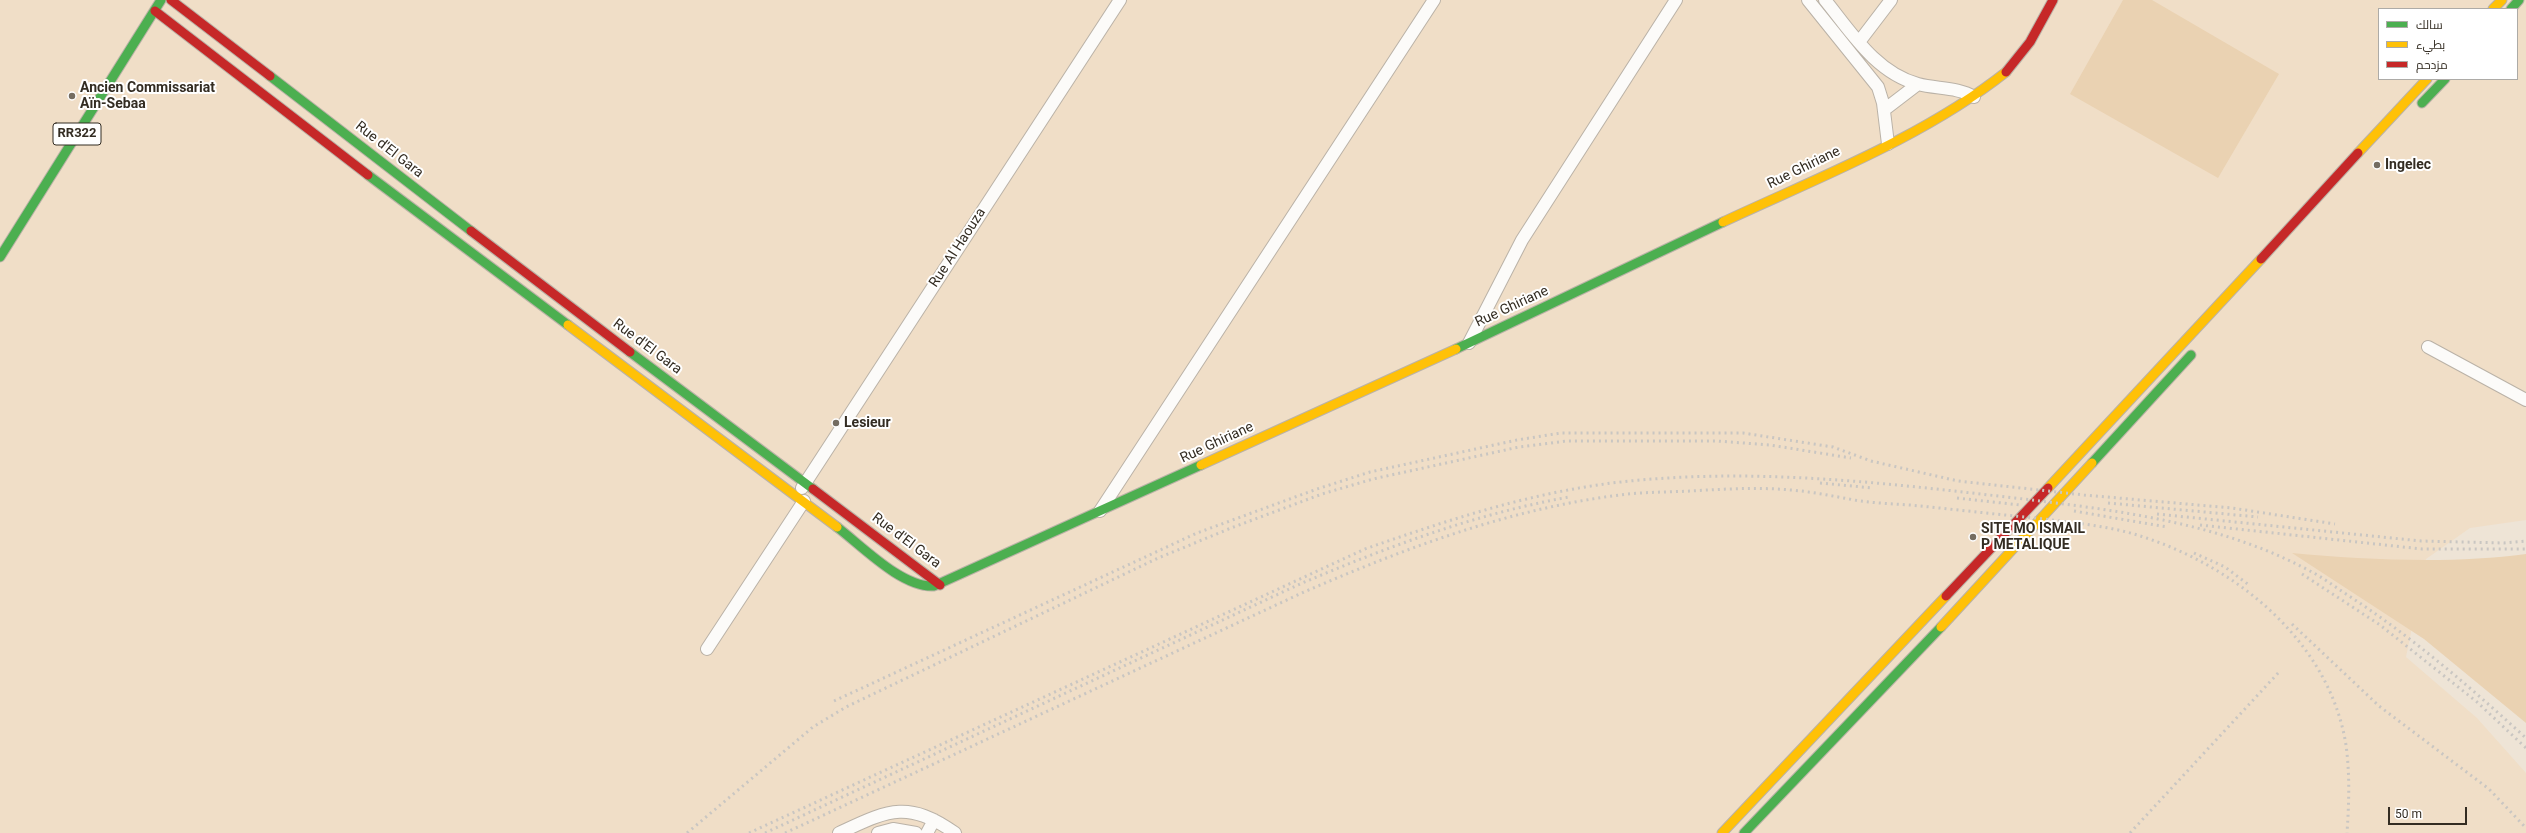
<!DOCTYPE html>
<html>
<head>
<meta charset="utf-8">
<style>
  body { margin:0 }
  #map { position:relative; width:2526px; height:833px; overflow:hidden; background:#eee4d6; font-family:Roboto,Cairo,sans-serif }
  canvas { display:block }
  .legend { position:absolute; left:2378px; top:8px; width:140px; height:72px; box-sizing:border-box; background:#fff; border:1px solid #adaba7; margin:0; padding:5px 7px; list-style:none; font-size:12px; color:#332c22 }
  .legend li { display:flex; align-items:center; gap:8px; height:20px }
  .legend b { width:20px; border:1px solid #adaba7 }
  .scale { position:absolute; left:2388px; top:807px; width:79px; height:18px; box-sizing:border-box; border:2px solid #332c22; border-top:0; padding-left:5px; font-size:12px; line-height:14px; white-space:nowrap; color:#332c22; -webkit-text-stroke:3px #fff; paint-order:stroke }
</style>
</head>
<body>
<div id="map">
<canvas width="2526" height="833"></canvas>
<ul class="legend">
<li><b style="height:5px;background:#4caf50"></b>سالك</li>
<li><b style="height:5px;background:#ffc107"></b>بطيء</li>
<li><b style="height:5px;background:#c62828"></b>مزدحم</li>
</ul>
<div class="scale">50 m</div>
</div>
<script>
const g = document.querySelector('canvas').getContext('2d');
g.lineJoin = 'round';
function paint(path, color) {
  g.fillStyle = color;
  g.fill(path, 'evenodd');
}
function stroke(path, color, width, dash) {
  g.strokeStyle = color;
  g.lineWidth = width;
  g.lineCap = dash ? 'butt' : 'round';
  g.setLineDash(dash || []);
  g.stroke(path);
}
function write(font, color, halo, rows, align = 'center') {
  g.font = font + ' Roboto,sans-serif';
  g.lineWidth = 4;
  g.setLineDash([]);
  g.textBaseline = 'middle';
  g.strokeStyle = halo;
  g.fillStyle = color;
  for (const [text, x, y, turn = 0] of rows) {
    g.save();
    g.translate(x, y);
    g.rotate((+turn || 0) * Math.PI / 180);
    g.textAlign = isNaN(turn) ? turn : align;
    if (halo) g.strokeText(text, 0, 0);
    g.fillText(text, 0, 0);
    g.restore();
  }
}
const built = new Path2D(`
  M0,0h2526v520l-56,8 -44,31 -20,98 71,61 49,55v60h-2526zM2379,9h138v70h-138z`);
const green = new Path2D(`
  M2123,0h29l127,74 -61,104 -148,-84z
  M2292,553c73,7 162,11 234,1v169l-102,-84z`);
const street = new Path2D(`
  M1808,0l70,87 5,16 5,41
  M1825,0c26,32 51,73 93,84 18,5 40,3 56,13
  M1859,42l32,-42
  M1884,110l34,-26
  M1469,343l53,-103 154,-240
  M2428,347l98,53
  M802,488l318,-488
  M1100,511l334,-511
  M707,649l97,-148
  M839,833c48,-22 68,-34 116,0
  M878,833l15,-4 23,4
  M927,833l7,-13`);
const fast = new Path2D(`
  M2511,9l8,-9
  M270,76l201,155
  M2422,103l23,-24
  M368,175l200,150
  M0,257l161,-257
  M1456,349l267,-127
  M630,352l183,137
  M2092,463l99,-108
  M837,527c25,19 65,61 97,59l267,-121
  M1744,833l197,-206`);
const slow = new Path2D(`
  M2493,9l9,-9
  M2358,153l69,-74
  M1723,222c94,-44 201,-85 283,-150
  M568,325l269,202
  M1201,465l255,-116
  M2048,488l213,-229
  M1941,627l151,-164
  M1722,833l224,-237`);
const jam = new Path2D(`
  M171,0l99,76
  M155,11l213,164
  M2006,72l24,-30 23,-42
  M471,231l159,121
  M2261,259l97,-106
  M813,489l127,96
  M1946,596l102,-108`);
const rail = new Path2D(`
  M1820,483l53,5
  M1957,498l63,7
  M2108,503l150,14
  M2074,511l93,16
  M2157,514l264,27 83,2 22,-2
  M2200,525l222,24h104
  M2194,553l31,14 24,18
  M2302,574l78,51 97,77 49,46
  M2292,624l87,82 110,83 37,39
  M834,701l363,-168 120,-44 53,-17 147,-32 44,-7h182l90,14 38,14 87,20 126,14 148,13 103,16
  M687,833l126,-106 33,-20 310,-148 75,-31 91,-34 51,-15 146,-32 47,-6h151l53,4 81,13
  M749,833l616,-284c86,-30 173,-59 265,-68 130,-13 256,2 385,17 100,12 204,24 295,73 12,6 24,15 36,23 65,42 123,92 180,144
  M765,833l535,-249c87,-37 175,-70 269,-87
  M785,833l519,-241c104,-45 210,-85 324,-98 21,-2 42,-2 63,-3 33,-2 67,-4 100,-1 24,2 46,7 69,11 16,2 33,3 50,4 41,4 83,9 125,13 33,4 67,7 99,16 98,29 195,105 212,211 4,30 3,58 1,88
  M2130,833l150,-162`);
const markers = [
  [72,96,4,"#746c61"],
  [2377,165,4,"#746c61"],
  [836,423,4,"#746c61"],
  [1973,537,4,"#746c61"]
];
const shields = [
  [77,134,48]
];
const shieldNames = [
  ["RR322",77,134]
];
const poiNames = [
  ["Ancien Commissariat",80,88],
  ["Aïn-Sebaa",80,104],
  ["Ingelec",2385,165],
  ["Lesieur",844,423],
  ["SITE MO ISMAIL",1981,529],
  ["P METALIQUE",1981,545]
];
const streetNames = [
  ["Rue d'El Gara",389,150,38],
  ["Rue Ghiriane",1804,168,-26],
  ["Rue Al Haouza",958,248,-57],
  ["Rue Ghiriane",1512,307,-25],
  ["Rue d'El Gara",647,347,37],
  ["Rue Ghiriane",1217,443,-25],
  ["Rue d'El Gara",906,541,37]
];
paint(built, '#f0dec7');
paint(green, '#ead2b2');
stroke(street, '#bab2a7', 14);
stroke(fast, '#bab2a7', 11);
stroke(slow, '#bab2a7', 11);
stroke(jam, '#bab2a7', 11);
stroke(street, '#fcfbf9', 12);
stroke(fast, '#4caf50', 9);
stroke(slow, '#ffc107', 9);
stroke(jam, '#c62828', 9);
stroke(rail, '#c9c6c2', 3, [2, 4]);
for (const [x, y, r, color] of markers) {
  const dot = new Path2D();
  dot.arc(x, y, r, 0, 2 * Math.PI);
  g.fillStyle = color;
  g.fill(dot);
  stroke(dot, '#fff', 1.5);
}
for (const [x, y, w] of shields) {
  const box = new Path2D();
  box.roundRect(x - w / 2, y - 11, w, 22, 3);
  g.fillStyle = '#fff';
  g.fill(box);
  stroke(box, '#332c22', 1);
}
write('bold 13px', '#332c22', null, shieldNames);
write('bold 14px', '#332c22', '#fff', poiNames, 'left');
write('14px', '#332c22', '#fff', streetNames);
</script>
</body>
</html>
